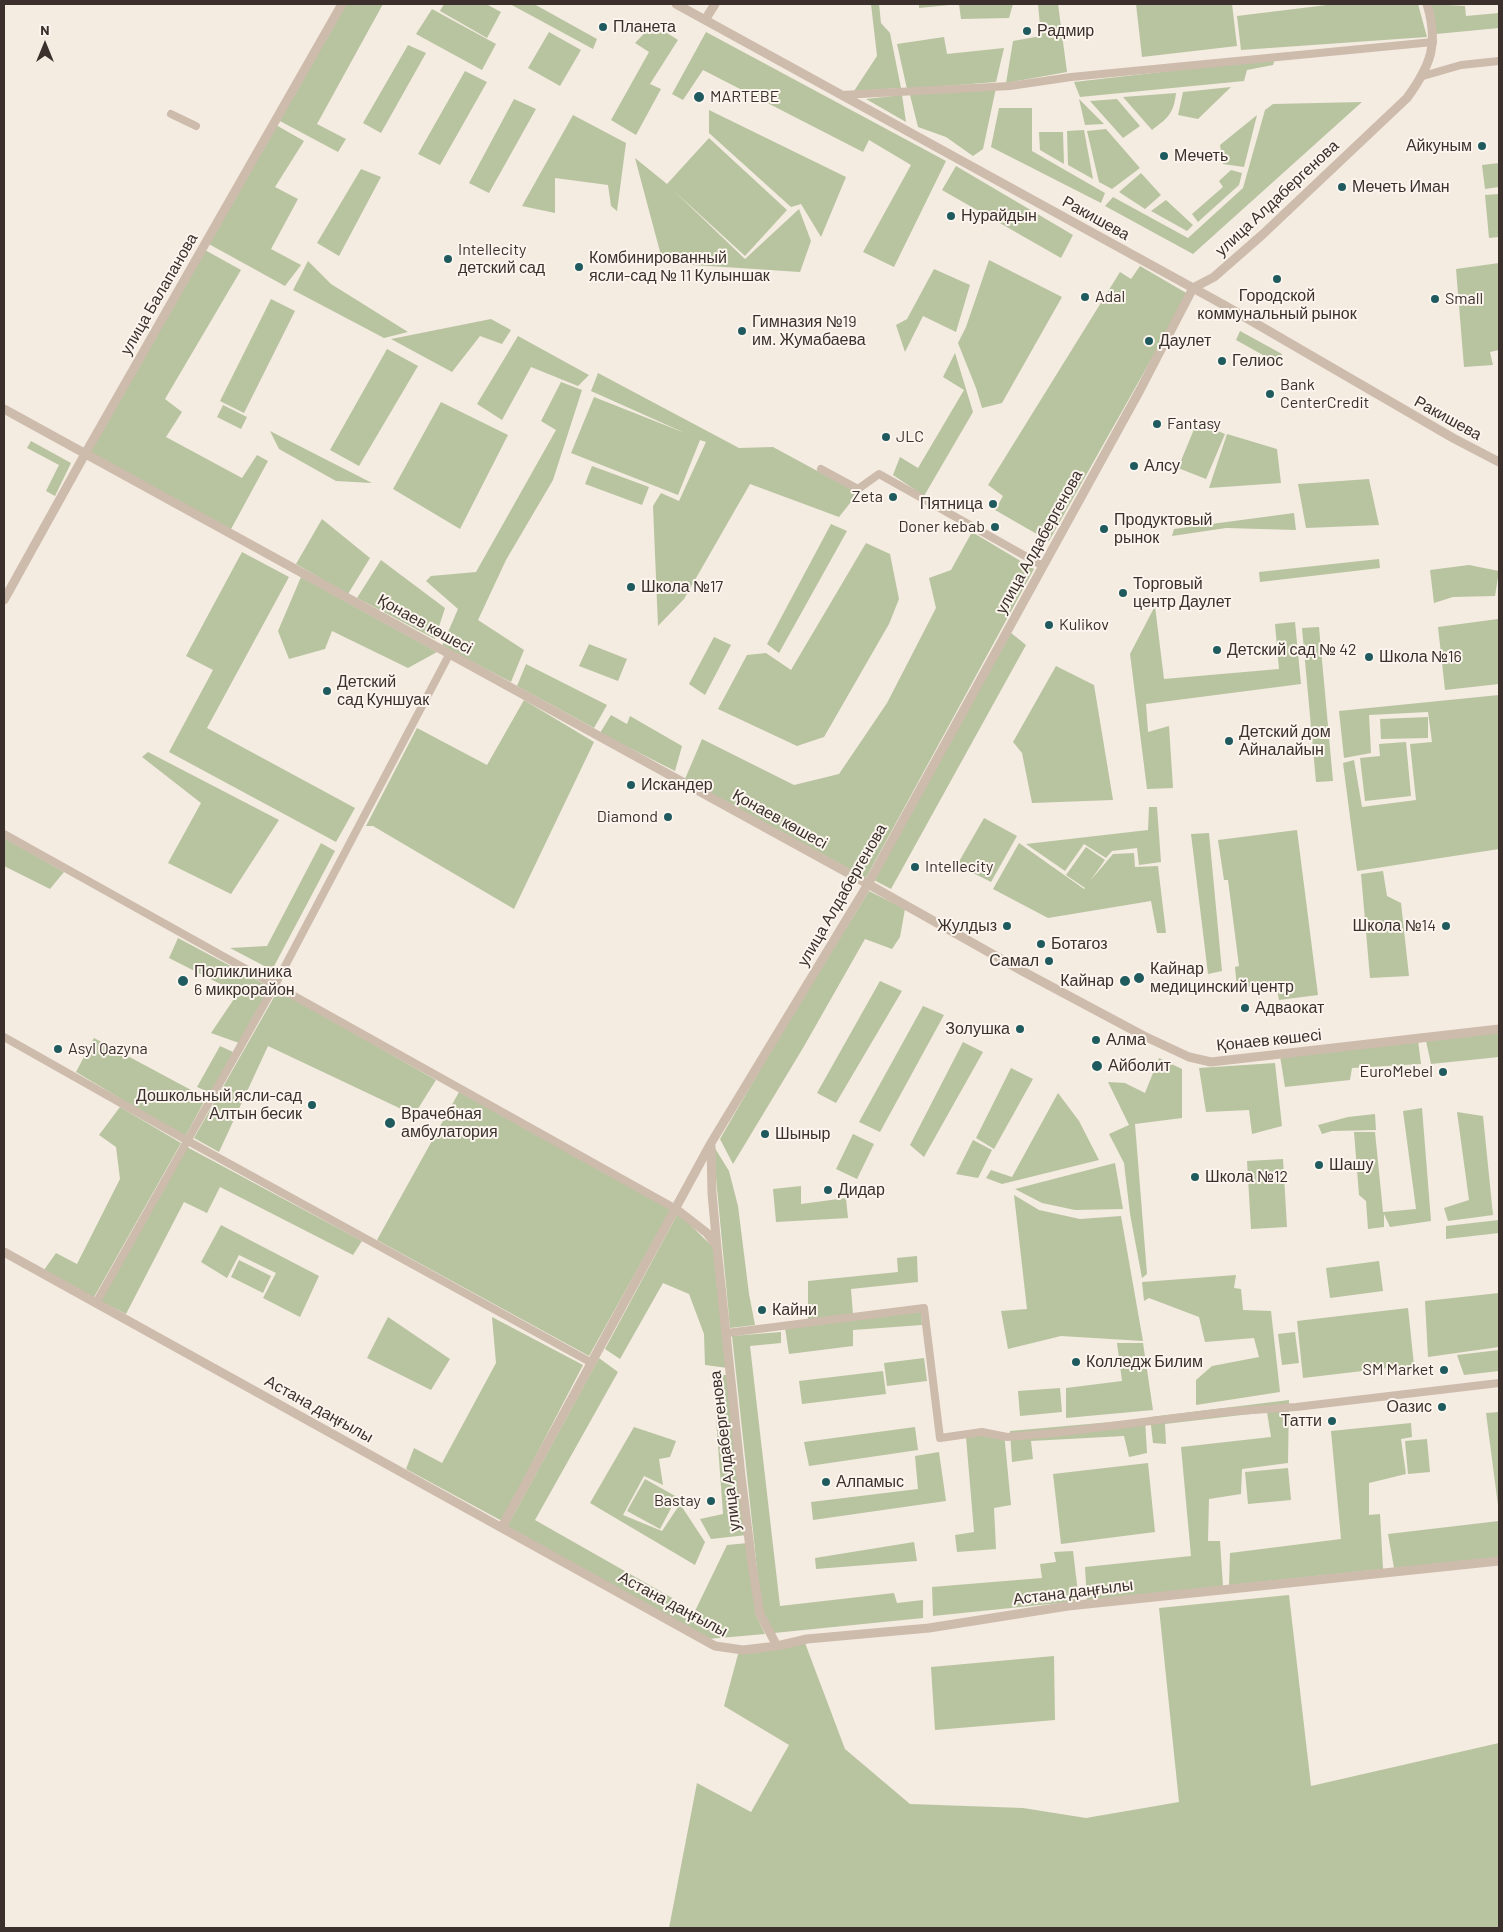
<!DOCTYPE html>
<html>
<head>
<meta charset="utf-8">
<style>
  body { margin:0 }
  #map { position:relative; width:1503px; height:1932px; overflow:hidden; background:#f4ebe1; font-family:Barlow,sans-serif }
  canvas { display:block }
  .frame { position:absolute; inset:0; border:5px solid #3b302b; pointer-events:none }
  .north { position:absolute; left:20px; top:20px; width:50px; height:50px; -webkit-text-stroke:4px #fbf5ee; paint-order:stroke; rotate:0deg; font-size:14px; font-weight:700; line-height:20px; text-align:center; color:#3b302b }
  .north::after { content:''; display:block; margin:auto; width:18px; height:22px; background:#3b302b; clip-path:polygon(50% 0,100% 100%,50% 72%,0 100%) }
</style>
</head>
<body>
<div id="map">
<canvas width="1503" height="1932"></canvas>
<div class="frame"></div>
<div class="north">N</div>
</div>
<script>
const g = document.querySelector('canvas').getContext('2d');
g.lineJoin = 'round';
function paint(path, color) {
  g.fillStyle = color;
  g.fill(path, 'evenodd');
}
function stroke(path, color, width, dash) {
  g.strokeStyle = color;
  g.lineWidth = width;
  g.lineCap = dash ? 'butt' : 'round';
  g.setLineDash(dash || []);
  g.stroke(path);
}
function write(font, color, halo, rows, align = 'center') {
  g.font = font + ' Barlow,sans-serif';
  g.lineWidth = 4;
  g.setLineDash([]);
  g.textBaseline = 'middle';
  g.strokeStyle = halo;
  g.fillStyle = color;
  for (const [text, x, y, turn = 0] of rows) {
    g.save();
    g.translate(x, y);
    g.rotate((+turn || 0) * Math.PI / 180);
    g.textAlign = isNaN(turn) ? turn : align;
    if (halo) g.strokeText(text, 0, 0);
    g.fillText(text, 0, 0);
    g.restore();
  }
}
const green = new Path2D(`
  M345,4h38l-66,120 29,15 -8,13 -60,-32z
  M444,4h42l15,8 -14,26 -47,-27z
  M510,4h24l63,35 -4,10z
  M871,4h8l2,19 9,10 11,55 -47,3 23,-35z
  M919,4h94l-4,14 -48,1 -2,-15 -40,4z
  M1038,4h20l9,68 -61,11 7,-42 28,-5z
  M1136,4h96l5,42 -95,11z
  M1335,4h83l9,33 -186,13 -4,-34z
  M1431,4l34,2 1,10 33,-3v15l-63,6z
  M432,9l64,35 -14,26 -66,-36z
  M653,24l25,16 -28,44 11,5 -25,46 -25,-15 38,-68 -14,-9z
  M549,32l32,18 -21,36 -32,-18z
  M706,32l240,129 -52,106 -31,-15 48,-87 -42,-25 -6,12 -160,-82 -20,30 -11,-6z
  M944,37l3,17 57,-6 -8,34 -89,7 -10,-45z
  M408,45l18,8 -45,80 -18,-10z
  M1275,59l-2,6 -26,5 -3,11 -164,16 -6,-15z
  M465,71l22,11 -47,83 -22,-11z
  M1231,87l-33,32 -20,-4 5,-23z
  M996,88l-13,61 -10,7 -27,-19 -28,-10 -8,-32z
  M1176,93c-2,20 -8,25 -24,37l-29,-33z
  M902,95l4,27 -40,-23z
  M514,99l22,10 -47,84 -20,-10z
  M1079,99l25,25 -19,1z
  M1117,99l23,27 -17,12 -33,-37z
  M1362,102l-169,152 -88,-48 8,-9 75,41 55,-50 22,-78 8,-6z
  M999,108h33v43l73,42 -4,10 -110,-56z
  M709,110l137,67 -25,60 -20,-33 -10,3 -82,-74z
  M573,115l53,28 -9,68 -6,-5 -3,-21 -53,-7v35l-33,-7z
  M1257,115l-13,52 -21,-3 -3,-19z
  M276,125l28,16 -29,46 23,12 -27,50 30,16 -16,21 -78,-43z
  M1106,129l34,39 -28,21 -13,-7 -12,-51z
  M1084,130l9,49 -25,-14 -1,-34z
  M1039,132h24l1,32 -24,-14z
  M709,138l78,72 -42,46 -72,-66 72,69 54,-50 12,32 -11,31 -137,-9 -28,-105 32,26z
  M1499,163v24l-14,2 -3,-24z
  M956,166l117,69 -12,23 -119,-68z
  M361,169l20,8 -42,79 -22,-13z
  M1231,170l11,3 -3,12 -41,37 -6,-8 31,-27 -4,-6z
  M1141,173l20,22 -16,14 -26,-17z
  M1499,194v43l-10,1 -4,-43z
  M1166,200l27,25 -6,6 -36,-20z
  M205,250l36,20 -76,129 17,13 -16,25 76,41 15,-23 11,6 -38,70 -142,-79z
  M989,260l73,37 -60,106 -20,5 -6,-20 -18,-45 8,-16z
  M308,261l23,23 77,48 -24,6 -91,-48z
  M1499,263v87l-9,2 3,13 -29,2 -8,-98z
  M1140,266l48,28 -139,247 -54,-31 8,-14 -15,-11 132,-213 11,7z
  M934,269l36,16 -14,47 -33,-16 -18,36 -9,-27 11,-6z
  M271,299l24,12 -51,102 -24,-12z
  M491,319l20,11 -9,14 -22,-8 -28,36 -61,-33z
  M1240,331l42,23 -3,10 -43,-24z
  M518,336l71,39 -11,11 -47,-19 -29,53 -25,-16z
  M387,349l31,17 -59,100 -29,-16z
  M955,353l18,59 -49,84 -31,-21 7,-18 18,11 46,-78 -21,-13z
  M598,373l141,75 34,-1 85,46 -19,24 -89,-33 -66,115 -26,27 -5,-120 8,-13 18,8 27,-59 -6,-2 -22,55 -107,-42 23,-56 91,36 -94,-42z
  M561,382l21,8 -29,90 -47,80 -28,60 46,30 -13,32 -69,-36 16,-37 -32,-28 5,-5 45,-4 80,-142 -15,-9z
  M441,402l67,33 -48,94 -67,-40z
  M223,405l24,12 -6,12 -24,-12z
  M1197,422l28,12 -19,45 -28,-11z
  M270,431l102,52 -36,-2 -57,-32z
  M1227,434l50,15 4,34 -72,5z
  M31,441l40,22 -16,33 -9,-5 13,-26 -32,-17z
  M592,466l57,21 -7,18 -57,-21z
  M1369,479l10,46 -73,3 -8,-44z
  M1294,513l2,17 -70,-2 -54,8 2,-7z
  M322,519l48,39 -22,36 -52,-30z
  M831,524l16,7 -68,122 -12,-9z
  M972,532l62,37 -168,309 -181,-99 17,-40 92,46 45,-11 48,-71 49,-95 -7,-30 22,-8z
  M866,543l24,11 9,45 -10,25 -65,113 -27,9 -79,-37 29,-54 19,-2 25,17z
  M242,552l47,25 -82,151 148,80 -19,34 -167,-90 44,-82 -27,-14z
  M1379,559l1,9 -120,14 -1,-10z
  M381,560l64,48 -10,31 -78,-41z
  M1469,565l30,6 -4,25 -42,1 -19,6 -4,-33z
  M301,577l136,75 -29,16 -76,-37 -7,18 -36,10 -11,-28z
  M1155,606l9,73 115,-10 -4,-45 20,-2 6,62 -155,20 2,28 21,-6 4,62 -26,1 -17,-135z
  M1498,619l1,65 -54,6 -7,-63z
  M1319,627l14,154 -17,1 -14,-154z
  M1010,632l16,13 -135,244 -17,-9z
  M714,637l17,8 -26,50 -16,-11z
  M589,644l38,15 -9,22 -39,-15z
  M526,664l81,41 -13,23 -77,-42z
  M1056,666l38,19 19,115 -81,3 -10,-50 -9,-11z
  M1499,695v154l-142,22 -14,-108 11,-3 8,47 54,-7 -6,-56 22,-2 -4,-30 -59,3 2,38 -27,5 -5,-47z
  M524,700l70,42 -80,167 -141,-83h-7l51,-98 70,37z
  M611,715l16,9 3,-8 52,30 -7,25 -75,-38z
  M1428,717v21l-47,1 -1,-20z
  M1406,742l5,54 -46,5 -5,-43 20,-2 -1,-12z
  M148,752l131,68 -48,74 -63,-31 33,-60 -59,-46z
  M1149,807h8l4,55 -22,3 -2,-17 -25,3 -6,7 -22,-14 -19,27 -39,-27 122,-14z
  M984,818l33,18 -26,46 -34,-17z
  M1297,830l21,165 -39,5 -3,-16 -39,4 -2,-21 4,-1 -11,-86h-4l-6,-40z
  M1209,833l13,138 -14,3 -17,-140z
  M4,838l60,34 -14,17 -46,-23z
  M321,843l14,8 -63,119 -42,-22 37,-2z
  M1019,843l65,46 1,-1 -19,-13 20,-28 19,13 -15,21 23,-27 21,-1 1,14 23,-1 8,67h-9l-6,-32 -103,17 -55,-29z
  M1383,871l4,25 14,7 8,73 -39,2 -9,-104z
  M869,891l36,18 -5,28 -8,12 -27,-10 -62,109 -70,116 -13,-25 56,-97z
  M178,938l92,49 -31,56 -28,-10 27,-40 -69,-35z
  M880,981l22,10 -66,112 -19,-10z
  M278,990l158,90 -22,35 -146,-69 -49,106 -25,-14z
  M923,1006l21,9 -64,117 -21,-10z
  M1499,1033v24l-68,7 -5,-23z
  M94,1038l112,60 -21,39 -109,-65z
  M1418,1040l3,24 -69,4 -2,12 -65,7 -5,-31z
  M963,1042l20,10 -59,105 -14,-12z
  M220,1046l13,6 -22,41 -14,-6z
  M1159,1058l23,11v49l-47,6 12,150 -5,4 -12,-64 -6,-51 -15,-29 20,-9 -21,-43 17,1 20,10z
  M1275,1063l7,63 -30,8 -3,-24 -43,2 -7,-44z
  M1011,1068l22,11 -39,70 -18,-11z
  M459,1092l212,117 -82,147 -212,-116z
  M1058,1093l21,28 20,39 -97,24 -16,-6 5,-8 21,7z
  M120,1107l61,36 -88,156 -49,-29 12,-17 21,11 43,-85 -4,-32 -17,-12z
  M1422,1108l9,113 -41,6 -6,-13v13l-16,2 -2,-28 -7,-6 -5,-63h21l8,80 33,-3 -13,-98z
  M1457,1112l26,4 10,99 -45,6 -4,-13 25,-8z
  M1375,1114l1,16 -44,1 -10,3 -4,-9 30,-8z
  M853,1134l21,10 -17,35 -21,-10z
  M973,1140l19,10 -14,28 -22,-4z
  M713,1145l16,26 9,35 11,88 6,31 -25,3z
  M187,1147l175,94 -9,14 -133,-68 -13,26 -23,-11 -58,112 -26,-13z
  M1283,1159l4,68 -36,2 -4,-68z
  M1115,1163l8,46 -48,1 -33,-7 -27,-14z
  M801,1186v18l45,-6 2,20 -72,4 -3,-33z
  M1014,1195l25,15 41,9 41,-3 22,125 -82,-5 -53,13 -7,-38 26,-2z
  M678,1213l36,35 14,120 -23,-3 -1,-31 -15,-40 -26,-11 -43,76 -15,-10z
  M1499,1220v13l-53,6v-13z
  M221,1225l98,51 -19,41 -37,-19 13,-25 -37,-18 -12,23 -26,-16z
  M917,1256l1,26 -67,7 2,26 -45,6v-40l90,-9 -1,-14z
  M239,1260l32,16 -8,17 -32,-16z
  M1379,1261l4,30 -53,7 -4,-30z
  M1236,1275l-2,13 7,1 2,21 28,1 9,81 -84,13v-25l16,-14 47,-9 -5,-19 -49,4 -6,-25 -50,-19 -5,3 -2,-19z
  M1499,1293v54l-71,10 -3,-56z
  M1408,1308l6,57 -111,13 -6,-57z
  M921,1312l1,13 -69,5v16l-64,8 -4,-26z
  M388,1317l62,42 -19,31 -64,-32z
  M492,1317l91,48 -81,156 -96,-52 8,-21 28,15 54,-100z
  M781,1332v11l-31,3 30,260 114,-13 3,10 26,-3v18l-149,15 -12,-18 -30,-279z
  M1295,1332l4,31 -17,2 -4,-31z
  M1117,1343h26l10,67 -87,8v-30l56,-7z
  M1499,1350v21l-35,4 -7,-20z
  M599,1358l19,14 -83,148 160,91 32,-66 21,-2 8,72 9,19 -57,5 -201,-112z
  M924,1358l3,23 -40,5 -3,-23z
  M883,1371l3,23 -84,10 -3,-23z
  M730,1374l17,161 -36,4 -11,-20 23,-5 -10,-137z
  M1060,1388l2,24 -42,4 -2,-25z
  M1289,1400l-1,63 -46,6 -1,25 -32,5 -1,42h12l3,45 -136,15 -2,-34 106,-11 -10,-109 90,-10 -4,-25 -102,12 1,20 -13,-1 -3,-26z
  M1499,1412v101l-13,-100z
  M1145,1419l2,34 -18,4 -5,-21 -93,5 2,18 -21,3 -2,-31z
  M1411,1423l1,14 -11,2 5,35 -37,9v32l11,-1 3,55 -154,16 1,-32 111,-14 -10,-108z
  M634,1427l42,14 -6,16 -11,2 4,26 -19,-9 -21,39 39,16 18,-27 25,38 -10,23 -105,-62z
  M915,1427l3,23 -109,16 -5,-24z
  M1004,1432l7,73 -17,3 2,41 -39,3 -2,-17 19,-3 -8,-95z
  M1427,1439l3,33 -22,2 -3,-33z
  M939,1452l7,49 -133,19 -2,-18 107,-13 -3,-33z
  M1148,1463l7,69 -94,12 -8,-70z
  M1288,1468l3,32 -43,4 -3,-32z
  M645,1479l32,18 -17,32 -33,-18z
  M1499,1521v36l-105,11 -6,-34z
  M914,1542l3,19 -101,8 -1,-11z
  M1073,1551l6,50 -146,15 -1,-29 110,-9 -2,-14 16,-2 -2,-10z
  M1289,1595l22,191 188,-43v185h-830l28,-145 54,29 38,-67 -65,-39 16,-59 65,-4 40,106 65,55 113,4 63,10 93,-16 -20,-194z
  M1054,1656l1,64 -120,10 -4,-63z`);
const minor = new Path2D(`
  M1423,76l38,-11 38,-4
  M842,95l168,-9 61,-9 362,-35
  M171,114l25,12
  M821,469l37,20 21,-15 164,92
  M4,834l672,375
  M4,1037l184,104 404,222
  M96,1303l179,-318 174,-330
  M727,1333l197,-25 16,130 42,-6 25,5 47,-4 170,-21 72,-5 203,-24`);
const tertiary = new Path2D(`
  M676,4l548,301 229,133 46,24
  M705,20l10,-16
  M4,409l864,475 156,88 120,64 45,21 22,5 288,-33
  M4,600l81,-146 257,-450
  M711,1146l1,47 5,55 24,228 11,88 8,50 17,32
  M676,1209l31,24 9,12
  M4,1252l711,394 28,4 34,-4 30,-7 122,-11 139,-22 431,-45
  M502,1527l209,-384 157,-259 272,-494 53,-102 21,-11 48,-42 145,-137c24,-33 32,-54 20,-94`);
const markers = [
  [603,27,5,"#1f5a5e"],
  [1027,31,5,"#1f5a5e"],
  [699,97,6,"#1f5a5e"],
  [1482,146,5,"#1f5a5e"],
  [1164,156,5,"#1f5a5e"],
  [1342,187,5,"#1f5a5e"],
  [951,216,5,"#1f5a5e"],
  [448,259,5,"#1f5a5e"],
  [579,267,5,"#1f5a5e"],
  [1277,279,5,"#1f5a5e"],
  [1085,297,5,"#1f5a5e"],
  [1435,299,5,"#1f5a5e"],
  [742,331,5,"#1f5a5e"],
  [1149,341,5,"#1f5a5e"],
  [1222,361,5,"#1f5a5e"],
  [1270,394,5,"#1f5a5e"],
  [1157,424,5,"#1f5a5e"],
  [886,437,5,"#1f5a5e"],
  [1134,466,5,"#1f5a5e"],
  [893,497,5,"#1f5a5e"],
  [993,504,5,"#1f5a5e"],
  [995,527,5,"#1f5a5e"],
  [1104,529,5,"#1f5a5e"],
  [631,587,5,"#1f5a5e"],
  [1123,593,5,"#1f5a5e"],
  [1049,625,5,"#1f5a5e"],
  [1217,650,5,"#1f5a5e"],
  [1369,657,5,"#1f5a5e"],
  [327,691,5,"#1f5a5e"],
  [1229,741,5,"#1f5a5e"],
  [631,785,5,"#1f5a5e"],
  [668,817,5,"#1f5a5e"],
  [915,867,5,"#1f5a5e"],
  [1007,926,5,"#1f5a5e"],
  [1446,926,5,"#1f5a5e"],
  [1041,944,5,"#1f5a5e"],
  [1049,961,5,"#1f5a5e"],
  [1139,978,6,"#1f5a5e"],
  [183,981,6,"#1f5a5e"],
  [1125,981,6,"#1f5a5e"],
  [1245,1008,5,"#1f5a5e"],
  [1020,1029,5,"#1f5a5e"],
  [1096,1040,5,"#1f5a5e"],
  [58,1049,5,"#1f5a5e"],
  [1097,1066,6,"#1f5a5e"],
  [1443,1072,5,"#1f5a5e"],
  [312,1105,5,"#1f5a5e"],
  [390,1123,6,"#1f5a5e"],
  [765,1134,5,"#1f5a5e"],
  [1319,1165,5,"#1f5a5e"],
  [1195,1177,5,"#1f5a5e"],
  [828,1190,5,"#1f5a5e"],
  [762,1310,5,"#1f5a5e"],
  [1076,1362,5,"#1f5a5e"],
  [1444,1370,5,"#1f5a5e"],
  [1442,1407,5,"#1f5a5e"],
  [1332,1421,5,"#1f5a5e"],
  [826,1482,5,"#1f5a5e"],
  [711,1501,5,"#1f5a5e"]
];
const poiNames = [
  ["Планета",613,27],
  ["Радмир",1037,31],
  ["MARTEBE",710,97],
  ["Айкуным",1472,146,"right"],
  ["Мечеть",1174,156],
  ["Мечеть Иман",1352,187],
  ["Нурайдын",961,216],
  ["Intellecity",458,250],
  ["детский сад",458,268],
  ["Комбинированный",589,258],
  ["ясли-сад № 11 Кулыншак",589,276],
  ["Городской",1277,296,"center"],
  ["коммунальный рынок",1277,314,"center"],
  ["Adal",1095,297],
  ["Small",1445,299],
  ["Гимназия №19",752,322],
  ["им. Жумабаева",752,340],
  ["Даулет",1159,341],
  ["Гелиос",1232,361],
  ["Bank",1280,385],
  ["CenterCredit",1280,403],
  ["Fantasy",1167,424],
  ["JLC",896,437],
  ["Алсу",1144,466],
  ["Zeta",883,497,"right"],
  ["Пятница",983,504,"right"],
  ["Продуктовый",1114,520],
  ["рынок",1114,538],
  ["Doner kebab",985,527,"right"],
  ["Торговый",1133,584],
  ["центр Даулет",1133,602],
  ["Школа №17",641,587],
  ["Kulikov",1059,625],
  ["Детский сад № 42",1227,650],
  ["Школа №16",1379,657],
  ["Детский",337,682],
  ["сад Куншуак",337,700],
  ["Детский дом",1239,732],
  ["Айналайын",1239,750],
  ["Искандер",641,785],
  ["Diamond",658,817,"right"],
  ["Intellecity",925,867],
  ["Жулдыз",997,926,"right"],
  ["Школа №14",1436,926,"right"],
  ["Ботагоз",1051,944],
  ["Самал",1039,961,"right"],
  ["Кайнар",1150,969],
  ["медицинский центр",1150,987],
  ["Поликлиника",194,972],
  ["6 микрорайон",194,990],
  ["Кайнар",1114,981,"right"],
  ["Адваокат",1255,1008],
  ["Золушка",1010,1029,"right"],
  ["Алма",1106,1040],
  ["Asyl Qazyna",68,1049],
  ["Айболит",1108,1066],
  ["EuroMebel",1433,1072,"right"],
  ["Дошкольный ясли-сад",302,1096,"right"],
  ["Алтын бесик",302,1114,"right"],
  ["Врачебная",401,1114],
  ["амбулатория",401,1132],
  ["Шыныр",775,1134],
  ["Шашу",1329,1165],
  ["Школа №12",1205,1177],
  ["Дидар",838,1190],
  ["Кайни",772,1310],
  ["Колледж Билим",1086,1362],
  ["SM Market",1434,1370,"right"],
  ["Оазис",1432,1407,"right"],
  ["Татти",1322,1421,"right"],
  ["Алпамыс",836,1482],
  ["Bastay",701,1501,"right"]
];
const streetNames = [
  ["улица Алдабергенова",1277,198,-43],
  ["Ракишева",1096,218,29],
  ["улица Балапанова",159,294,-60],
  ["Ракишева",1448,418,29],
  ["улица Алдабергенова",1039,542,-61],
  ["Қонаев көшесі",425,624,29],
  ["Қонаев көшесі",780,819,29],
  ["улица Алдабергенова",842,895,-60],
  ["Қонаев көшесі",1269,1040,-6],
  ["Астана даңғылы",319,1409,29],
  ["улица Алдабергенова",725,1451,-97],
  ["Астана даңғылы",1073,1592,-7],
  ["Астана даңғылы",673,1604,28]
];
paint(green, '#b8c4a0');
stroke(minor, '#cdbbac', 8);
stroke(tertiary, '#cdbbac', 9);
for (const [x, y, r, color] of markers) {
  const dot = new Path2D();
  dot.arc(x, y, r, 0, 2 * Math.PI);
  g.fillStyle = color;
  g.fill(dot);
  stroke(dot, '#fbf5ee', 2);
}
write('16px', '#3b302b', '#fbf5ee', poiNames, 'left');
write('16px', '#3b302b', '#fbf5ee', streetNames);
</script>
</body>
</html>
